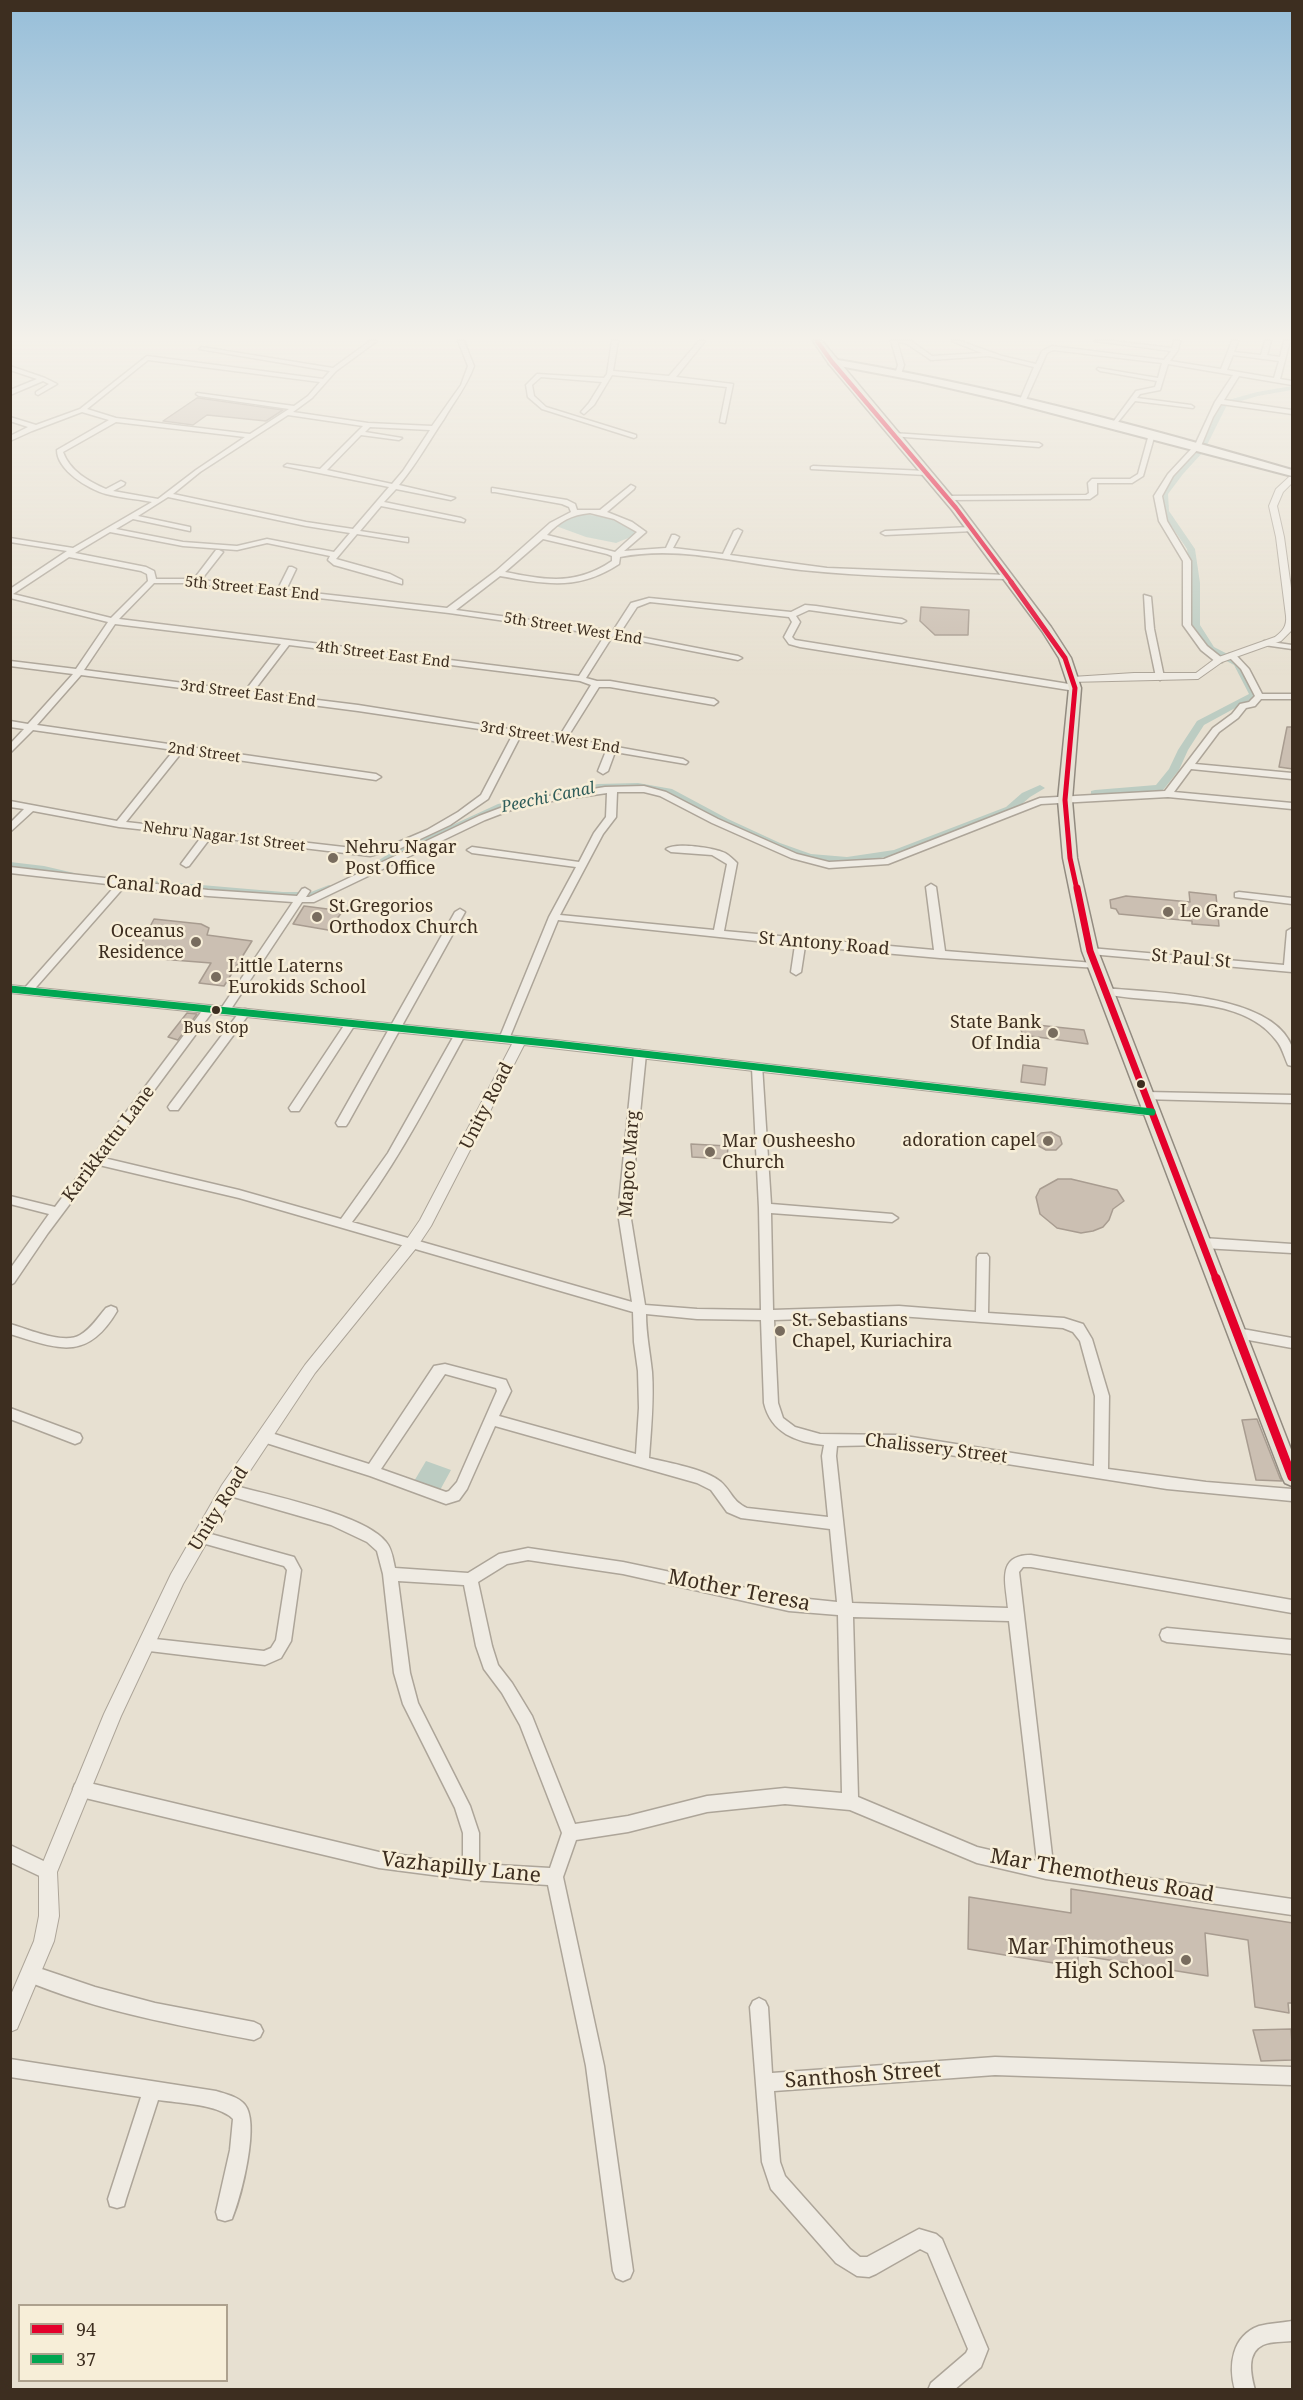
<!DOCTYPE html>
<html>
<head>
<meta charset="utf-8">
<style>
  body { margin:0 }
  #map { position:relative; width:1303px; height:2400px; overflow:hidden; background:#e7e0d1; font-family:"Noto Serif",serif }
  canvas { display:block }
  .frame { position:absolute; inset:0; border:12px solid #3d2e20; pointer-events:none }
  .legend { position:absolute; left:18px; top:2304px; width:210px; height:78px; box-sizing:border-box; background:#f7eed8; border:2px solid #ada18e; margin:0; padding:8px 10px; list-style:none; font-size:18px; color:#3d2e20 }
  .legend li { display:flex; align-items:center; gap:12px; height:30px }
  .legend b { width:30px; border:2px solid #ada18e }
</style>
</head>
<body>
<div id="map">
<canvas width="1303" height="2400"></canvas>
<div class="frame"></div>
<ul class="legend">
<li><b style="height:8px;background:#e4002b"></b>94</li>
<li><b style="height:8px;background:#00a651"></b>37</li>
</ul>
</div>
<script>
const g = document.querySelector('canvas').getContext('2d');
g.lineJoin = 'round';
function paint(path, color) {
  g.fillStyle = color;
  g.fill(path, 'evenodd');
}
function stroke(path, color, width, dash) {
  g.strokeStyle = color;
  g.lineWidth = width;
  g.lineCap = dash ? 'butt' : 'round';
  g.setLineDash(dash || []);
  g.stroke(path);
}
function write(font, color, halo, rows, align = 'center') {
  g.font = font + ' "Noto Serif",serif';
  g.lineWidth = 5;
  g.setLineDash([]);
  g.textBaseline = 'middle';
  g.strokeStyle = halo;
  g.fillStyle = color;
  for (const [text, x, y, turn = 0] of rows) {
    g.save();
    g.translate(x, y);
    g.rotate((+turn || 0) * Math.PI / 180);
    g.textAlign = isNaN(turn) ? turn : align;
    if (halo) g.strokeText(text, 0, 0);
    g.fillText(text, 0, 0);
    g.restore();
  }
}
const water = new Path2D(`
  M580,513c22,4 42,6 58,21l-22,9 -30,-6 -30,-11 4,-4z
  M426,1461l25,9 -12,22 -26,-9z`);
const canal = new Path2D(`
  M1292,386v4l-34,6 -31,9 -23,46 -21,23 -15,20 1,17 26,38 5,34v42l14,22 27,14 18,34 -55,30 -16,25 -9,20 -16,20 -72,5v-4l4,-1 61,-5 13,-16 9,-19 19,-29 52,-27 -15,-29 -26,-14 -18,-26 2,-42 -5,-34 -26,-38 -1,-17 17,-24 20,-20 24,-48 36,-10z
  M638,783l34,6 56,30 52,24 31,11 36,3 47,-7 112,-43 16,-14 18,-8 5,3 -15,9 -16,14 -114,44 -53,8 -38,-3 -37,-13 -52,-24 -55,-29 -27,-5 -40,1 -93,19 -110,50 -23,13h-8l-1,-2 24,-15 111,-51 100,-20z
  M10,862l34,4 30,7 2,2 -6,3 -60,-10z
  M143,880l140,12h28l18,-7 6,3 -22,10h-30l-144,-13v-4z`);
const building = new Path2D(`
  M197,398h2l84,12 -17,11 -59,-6 -14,10 -30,-4z
  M921,607l48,3 -1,25h-33l-15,-14z
  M1287,727h6v42l-14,-2z
  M1189,892l27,3 3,31 -27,-2v-3l-73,-7 -3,-5 -5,-1 -1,-8 16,-4 64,6z
  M304,906l39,5 -15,19 -35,-6z
  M154,919l47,5 8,4 -2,7 45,6 -28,45 -25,-3 12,-20 -51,-4 -19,-15z
  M187,1013l10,1 -19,26 -10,-3z
  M1018,1023l66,7 4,14 -65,-9z
  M1023,1065l24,3 -2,17 -24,-3z
  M1051,1132l9,5 2,7 -6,6h-10l-9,-5 -2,-7 6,-5z
  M691,1144l37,2 -1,13 -35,-2z
  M1058,1179h13l46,11 7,11 -11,8 -4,11 -6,7 -10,4 -12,2 -24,-5 -17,-14 -4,-17 4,-8z
  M1257,1419l23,59 2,3 -26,-1 -14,-60z
  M1071,1889l222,34v80h-5l1,10 -34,-6 -7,-67 -43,-7 3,43 -130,-21v12l-110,-18 1,-52 102,16z
  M1291,2029l2,31 -32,1 -8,-31z`);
const minor = new Path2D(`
  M370,341h7l-41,30 -24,27 -19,14 75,11 64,3 29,-41 7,-19 -10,-25h6l10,25c-7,20 -19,34 -30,53 -15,22 -28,46 -45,66l56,13 -4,2 -55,-11 -12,13 77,16 4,2 -1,2 -83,-16 -21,25 45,7h3v4l-51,-8 -21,25 54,15 12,6v4l-68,-19 -6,-5 2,-4 -63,-13 -30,7 -54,-4 -73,-14 -35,21 71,14 8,4 2,8h38l22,-29h3l4,2 -22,28 77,9 11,-22h3l4,2 -10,21 161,18 49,-37 54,-48 21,-11 -2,-5 -7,-3 -67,-12h-3v-4l75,12 8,4 2,6h23l31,-25 4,2 -1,2 -27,23 25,10 14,10 -22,19 42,-3 6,-13h3l4,2 -6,11 50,6 11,-23 4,-2 4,2 -12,24 97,13 180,7 4,2 -4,2c-69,-1 -138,-2 -206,-9 -61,-6 -120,-25 -181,-13l-1,7c-41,27 -73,20 -119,12l-44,34 157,21 18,-28 18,-5 142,14 14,-7 11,1 86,13 4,2 -4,2 -93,-13 -13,6 4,6 -8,15 3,3 280,45 4,3 -4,3 -275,-44 -11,-3 -5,-7 8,-15 -3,-5 -139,-15 -13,5 -17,26 118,23 4,2 -4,2 -123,-24 -3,1 -26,41 11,3h13l104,18 4,3 -4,3 -104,-18h-11l-32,51 116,21 5,3 -2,2 -71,-12 -7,19 -5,3 -5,-3 8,-20 -85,-16 -33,64 -38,26 -49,23 -31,8 -159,-19 -22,29 -3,1 -5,-3 21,-28 -83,-9 -86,-16 -23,21v-9l14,-14 -14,-2v-6l107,20 57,-71 -141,-20 -23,23v-9l14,-15 -14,-2v-6l18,3 45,-50 -63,-8v-5l66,8 32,-47 -98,-24v-9l57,-38 -57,-9v-4l63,10 79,-46c-15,-3 -31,-4 -46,-8 -18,-5 -49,-24 -49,-44l52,-30 -27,-8 -50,19 -22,10v-5l18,-9 -18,-6v-4l26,8 44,-16 67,-53 176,23 7,-8 -131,-22 3,-2 131,21zM148,360l172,22 -12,14 -14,10 -97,-13 -1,1 3,2 90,13 -39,25 -134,-16 -29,-9zM288,415l75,11 -43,43 -33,-5 -3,2 105,21 -36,42 -47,-7 -133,-28 27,-22zM116,422l129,15 -49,33 -38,29 -45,-8 11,-6 1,-2 -4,-2 -15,8c-18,-8 -36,-18 -43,-37zM370,427l60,3 -27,41 -11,13 -65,-14 34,-35 38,5 3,-2 -37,-6zM168,497l138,29 44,7 -16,19 -67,-13 -30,7 -54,-4 -67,-13 17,-10 57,12v-4l-52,-11zM590,513l24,6 23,13 -22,20 -68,-17c13,-14 24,-20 43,-22zM543,539l64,15 5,2v5c-37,25 -66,19 -107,11zM69,557l72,14 6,3 1,7 -37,37 -98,-24zM154,583h34l261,30 156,22 -26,41 -460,-57zM115,624l166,20 -36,47 -161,-21zM289,645l291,36 11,4 -32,52 -201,-32 -105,-13zM81,675l277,36 155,23 -32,61 -23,17 -31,18 -33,14 -24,6 -244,-28 56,-70 194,28 5,-3 -5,-3 -339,-49z
  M612,341h6l-5,30 56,5 30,-35h6l-29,36 57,7 -8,39 -5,-1 7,-35 -115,-12 -18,30 -10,9 -3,-2 8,-9 13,-21 -61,-5 -9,8 2,11 12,11 90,28v2l-2,1 -92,-29 -14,-12 -2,-12 11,-11 67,4 3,-4z
  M891,341h20l21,15 50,-3 -30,-12h8l42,15 34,8 6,-13 10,-5 112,14 7,-9 -76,-10h17l60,7 2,-7h6l-2,9 -8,11 51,8 11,-28h6l-4,11 27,3 4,-14h6l-4,14 13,2 4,-16h6l-10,38 12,2v4l-53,-9 -15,24 68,10v4l-71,-10 -8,13 -12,29 -28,30 -11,20 5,25 24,40v64l16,21 15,12v4h-6l-15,-12 -18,-25v-64l-24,-40 -5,-25 14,-22 27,-29 20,-43 18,-27 -65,-11 -8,26 -20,4 -3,4 54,7 3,2 -1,1 -58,-7 -21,26 -3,-2 25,-34 19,-4 2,-6 -57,-10 -3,-2 1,-1 60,10 4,-15 -109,-13 -6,3 -22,49 -3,2 -3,-2 15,-35 -45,-11 -58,4 -24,-16 -10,-3 7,24 -3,9 -3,2 -3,-2 3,-9zM1233,355l46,6 -5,17 -47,-8z
  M10,366l35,12 12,6 -19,11 -2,-1v-2l13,-8 -6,-3 -33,14v-5l27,-11 -27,-9z
  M1152,432l3,2 -12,42 -11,7h-35v11l-7,5 -143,1 -4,-2 4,-2 139,-1 3,-2 -1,-10 4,-4h38l8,-5 11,-40z
  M893,433l146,10 3,2 -3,2 -148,-11 -1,-1z
  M813,466l113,5 4,2 -4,2 -115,-6v-2z
  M971,527h3v4l-89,4 -4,-2 4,-2z
  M1144,595l7,2 3,32 10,48 -4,3 -4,-3 -10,-48z
  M1264,641l28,4v4l-28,-4z
  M1229,654h6l14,15 13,25h30v5h-31l-6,7 -9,2 -8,10 -19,14 -24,32 97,9v6l-101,-10 -17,23 118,11v6l-124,-12 -127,7 -153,60 -59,4 -38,-10 -79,-35 -52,-27 -16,-4h-27l-1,25 -13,17 -43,81 154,15 13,-66 -15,-9 -41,-3 -5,-3c10,-7 48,-1 59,4 5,3 8,6 12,10l-13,68 210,19 -8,-63 5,-3 5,3 9,64 149,12 5,3 -1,2 -158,-10 -135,-12 -4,26 -5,3 -5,-3 4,-27 -237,-25 -49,119 -1,3h-8l-1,-3 50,-122 27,-50 -104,-14 -5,-3 5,-3 107,15 15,-29 12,-16 1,-24 -83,12 -39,15 -171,82h-12l-73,110h-8l-1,-2 73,-108 -85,-6 -83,-10 -94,107h-8l-1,-2 94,-106 -106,-12v-6l198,23 89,6 5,-7 3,-1 5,3 -4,6h3l170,-81 40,-15 86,-14 39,-1 22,6 52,27 79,35 32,8 55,-3 156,-61 125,-7 48,-63 19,-14 8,-10 9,-2 6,-6 -14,-27 -13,-13z
  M1239,892l53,6v6l-57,-7v-4z
  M460,909l5,3 -117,211 -2,3h-8l-2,-3 119,-211z
  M1292,928v44l-202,-18 -5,-3 5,-3 194,17 3,-34z
  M1105,988c48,5 168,5 187,59 2,5 0,13 0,19l-4,-1c-4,-9 -6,-18 -12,-25 -36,-48 -122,-34 -175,-47l-1,-2 1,-2z
  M209,1006l4,1 1,2 -1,2 -109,147 135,32 102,29 47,-66 68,-121h8l1,3c-35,64 -68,129 -113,187l280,80 -14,-89 16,-159 6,-4 6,4 -16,159 15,92 52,4 64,1 -2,-102 -7,-140 6,-4 4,1 9,139 121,10 6,4 -6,4 -121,-9 2,97 126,-4 77,6 1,-55 2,-3h8l2,3 -1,56 76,5 19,6 9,15 17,57 -1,73 98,13 86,7v12l-125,-12 -281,-44 -49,1 -1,10 16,147 156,5c-2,-25 -12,-53 23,-53l261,45v13l-261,-46h-8l-4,5 34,292 239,35v16l-246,-36 -69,-16 -127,-53 -65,-6 -78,8 -79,20 -52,8 -13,37 41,189 29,205 -3,7 -7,3 -7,-3 -3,-7 -27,-205 -38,-181 -77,-5 -92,-12 -298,-71 -6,-3 -2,-5 2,-5 6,-3 298,71 84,11v-30l-8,-25 -52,-104 -9,-31 -11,-99 -6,-23 -10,-9 -36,-17 -108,-31 -2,-4 2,-4 5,-2c36,10 137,30 158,58 6,7 7,17 9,26l73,5 31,-19 29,-6 95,14 166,35 48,5 -7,-73 -89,-11 -14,-6 -16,-22 -14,-7 -202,-57 -28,63 -8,11 -13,4 -76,-28 -110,-35 -2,-4 2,-4 5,-2 104,33 65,-98 11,-2 61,16 5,11 -12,25 137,38 3,-46 -1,-37 -4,-29 -1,-30 -394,-114 -140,-33 -51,68 -34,50 -4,2v-16l39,-55 -39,-10v-8l45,11 150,-200zM646,1314l51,5 64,1 3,83c7,30 32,39 60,42l-2,11 6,61 -81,-9c-15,-7 -15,-16 -26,-26 -15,-13 -52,-19 -72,-24 2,-29 5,-58 3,-86 -2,-20 -6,-38 -6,-58zM899,1316l164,12 10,4 7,9 15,55 -1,70 -195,-31 -79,-1 -25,-7 -12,-9 -5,-15 -4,-83zM445,1374l51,14 1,3 -40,91 -8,9 -3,1 -65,-23zM528,1560l95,14 166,37 49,4 4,178 -57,-5 -78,8 -79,20 -53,8 -43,-108 -20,-33 -14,-18 -6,-19 -14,-64 29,-18zM398,1581l66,4 12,61 8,23 18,24 18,32 42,108 -12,35 -71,-4v-31l-9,-27 -52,-103 -8,-30zM853,1617l156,4 28,240 -60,-14 -119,-50z
  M245,1009l4,1 1,2 -1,2 -71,96h-8l-2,-3 2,-3 71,-94z
  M351,1020l5,3 -57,88h-8l-2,-3 58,-87z
  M1146,1092l146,3v8l-150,-4 -2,-3 2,-3z
  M1203,1238l89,6v9l-89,-5 -4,-2 -2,-3 2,-3z
  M111,1306l5,2 1,3c-30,51 -59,38 -107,23v-10c18,5 54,21 70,11 11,-6 18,-18 26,-27z
  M1237,1328l55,10v10l-60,-11 -1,-4 1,-4z
  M10,1408l70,26 2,4 -2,4 -5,2 -65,-25z
  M200,1531l94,26 7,13 -10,71 -10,17 -16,7 -124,-15 -3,-5 3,-5 5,-2 118,13 7,-3 5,-8 11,-70 -3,-4 -89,-25 -2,-4 2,-4z
  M1167,1628l125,12v14l-125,-12 -5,-2 -2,-5 2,-5z
  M10,1845l44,21 2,6 -2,6 -6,2 -38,-18z
  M30,1965l65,22 60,16 99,19 6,3 3,6 -3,6 -6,3c-78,-15 -156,-29 -230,-60l-3,-6 3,-6z
  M759,1998l6,3 3,6 4,66 223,-16 297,10v18l-297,-10 -221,16 6,71 5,14 65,73 10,8h7l52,-28 17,5 6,5 46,110 -7,18 -27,23h-26l3,-7 35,-30 2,-4 -40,-96 -8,-4 -44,25 -7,3 -12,-1 -21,-13 -65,-74 -9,-27 -12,-155 3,-6z
  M10,2059l206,32c10,3 23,6 29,14 15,19 -4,92 -13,114l-7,2 -7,-2 -2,-7 14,-62 3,-31c-14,-15 -55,-16 -75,-19l-32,99 -2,7 -7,2 -7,-2 -2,-7 33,-102 -131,-20z
  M1292,2321v20c-8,1 -20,0 -29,4 -17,8 -12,30 -8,45h-20c-7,-25 -3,-54 24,-64 11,-3 22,-3 33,-5z`);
const tertiary = new Path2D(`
  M1289,477h3v6l-9,9 -6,14 7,31 8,58v35l-11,11 -59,21 -24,17 -129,3v-4l3,-1 62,-4h62l20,-15 59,-21c8,-6 12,-11 11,-21l-10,-79 -7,-31 7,-17z
  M10,985l546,55 596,68 6,4 -6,4 -628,-71 -93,181 -14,21 -102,126 -81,122 -51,89 -62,132 -64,156 2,44 -5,25 -37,88 -7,3v-35l24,-56 5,-25v-44l65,-158 67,-140 51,-89 83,-120 102,-126 13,-19 92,-176 -502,-51z`);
const secondary = new Path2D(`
  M832,359c155,26 309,67 460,111v6l-286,-75 -87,-20 -90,-17v-4z`);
const primary = new Path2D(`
  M813,341h9l138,165 91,121 20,31 10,30 -9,112 5,58 21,93 194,501v34l-7,-3 -3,-6 -200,-526 -19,-93 -5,-58 11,-112 -10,-30 -17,-27 -90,-121 -123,-146z`);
const bus1Far3 = new Path2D(`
  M817,341l15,21 124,146 56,75`);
const bus1Far2 = new Path2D(`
  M1011,582l54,76 10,30 -10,112 5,58 7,32`);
const bus1Far1 = new Path2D(`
  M1077,888l13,63 126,328`);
const bus1 = new Path2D(`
  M1216,1278l76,199`);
const bus2 = new Path2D(`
  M10,989l546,55 596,68`);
const markers = [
  [333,858,6,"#786c5e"],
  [1168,912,6,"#786c5e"],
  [317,917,6,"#786c5e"],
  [196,942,6,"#786c5e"],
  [216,977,6,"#786c5e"],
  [216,1010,5,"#3d2e20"],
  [1053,1033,6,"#786c5e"],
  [1141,1084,5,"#3d2e20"],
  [1048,1141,6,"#786c5e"],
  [710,1152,6,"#786c5e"],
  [780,1331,6,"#786c5e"],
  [1186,1960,6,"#786c5e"]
];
const farStreetnames = [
  ["5th Street East End",252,589,6],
  ["5th Street West End",573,629,9],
  ["4th Street East End",383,655,7],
  ["3rd Street East End",248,694,7],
  ["3rd Street West End",550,738,9],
  ["2nd Street",204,753,8],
  ["Nehru Nagar 1st Street",224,837,7]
];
const farWaternames = [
  ["Peechi Canal",548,798,-12]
];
const busNames = [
  ["Bus Stop",216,1028]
];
const poiNames = [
  ["Nehru Nagar",345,848],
  ["Post Office",345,869],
  ["St.Gregorios",329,907],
  ["Orthodox Church",329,928],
  ["Le Grande",1180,912],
  ["Oceanus",184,932,"right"],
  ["Residence",184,953,"right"],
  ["Little Laterns",228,967],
  ["Eurokids School",228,988],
  ["State Bank",1041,1023,"right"],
  ["Of India",1041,1044,"right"],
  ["adoration capel",1036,1141,"right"],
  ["Mar Ousheesho",722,1142],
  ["Church",722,1163],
  ["St. Sebastians",792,1321],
  ["Chapel, Kuriachira",792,1342]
];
const streetNames = [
  ["Canal Road",154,887,6],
  ["St Antony Road",824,944,5],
  ["St Paul St",1191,959,5],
  ["Unity Road",487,1106,-63],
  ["Karikkattu Lane",109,1144,-53],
  ["Mapco Marg",630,1164,-86],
  ["Chalissery Street",936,1449,7],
  ["Unity Road",219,1509,-58]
];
const nearStreetnames = [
  ["Mother Teresa",739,1591,11],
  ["Vazhapilly Lane",461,1868,6],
  ["Mar Themotheus Road",1102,1876,10],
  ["Santhosh Street",863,2076,-4]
];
const nearPoinames = [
  ["Mar Thimotheus",1174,1948],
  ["High School",1174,1972]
];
paint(water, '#bcccc2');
paint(canal, '#bcccc2');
paint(building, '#cbbfb2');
stroke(building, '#a89c90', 1.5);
stroke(minor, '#ada599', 3);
stroke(tertiary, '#ada599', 2);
stroke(secondary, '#9c958a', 4);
stroke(primary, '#928b80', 3);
paint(minor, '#efebe3');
paint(tertiary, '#efebe3');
paint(secondary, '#efebe3');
paint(primary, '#e6e1d4');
stroke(bus1Far3, '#e4002b', 4.5);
stroke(bus1Far2, '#e4002b', 5);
stroke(bus1Far1, '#e4002b', 7);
stroke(bus1, '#e4002b', 9);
stroke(bus2, '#00a651', 7);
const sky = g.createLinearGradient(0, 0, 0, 677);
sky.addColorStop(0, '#96bed9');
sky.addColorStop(0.5, '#f4f1ea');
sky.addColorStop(1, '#f4f1ea00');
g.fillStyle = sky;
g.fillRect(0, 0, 1303, 677);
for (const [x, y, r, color] of markers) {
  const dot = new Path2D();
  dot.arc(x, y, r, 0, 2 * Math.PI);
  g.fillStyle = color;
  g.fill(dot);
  stroke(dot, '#f7eed8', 2);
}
write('15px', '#3d2e20', '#f7eed8', farStreetnames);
write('italic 16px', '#2f5d5a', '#f7eed8', farWaternames);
write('16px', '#3d2e20', '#f7eed8', busNames);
write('18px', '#3d2e20', '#f7eed8', poiNames, 'left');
write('18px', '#3d2e20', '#f7eed8', streetNames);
write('21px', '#3d2e20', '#f7eed8', nearStreetnames);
write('21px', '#3d2e20', '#f7eed8', nearPoinames, 'right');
</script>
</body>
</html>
